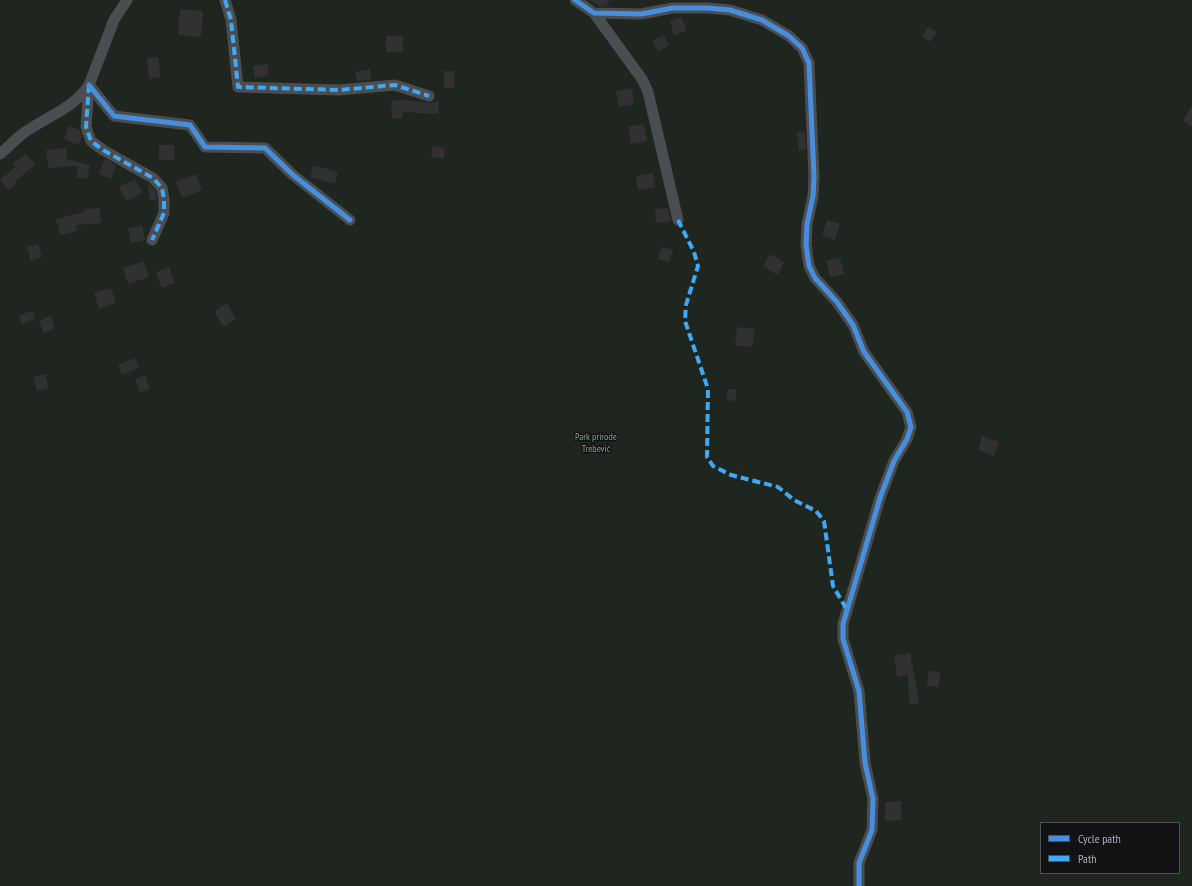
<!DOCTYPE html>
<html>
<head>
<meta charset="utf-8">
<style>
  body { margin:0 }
  #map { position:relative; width:1192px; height:886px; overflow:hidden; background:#181818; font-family:"PT Sans Narrow",sans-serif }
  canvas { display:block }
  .legend { position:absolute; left:1040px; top:822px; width:140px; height:52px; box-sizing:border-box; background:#121214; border:1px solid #4e5156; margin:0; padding:5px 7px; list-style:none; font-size:12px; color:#a9afb9 }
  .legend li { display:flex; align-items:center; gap:8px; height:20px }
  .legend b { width:20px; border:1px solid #4e5156 }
</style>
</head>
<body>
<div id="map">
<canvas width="1192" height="886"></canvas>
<ul class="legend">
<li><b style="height:5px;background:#468fdf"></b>Cycle path</li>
<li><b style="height:5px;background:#3fa9f5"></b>Path</li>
</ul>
</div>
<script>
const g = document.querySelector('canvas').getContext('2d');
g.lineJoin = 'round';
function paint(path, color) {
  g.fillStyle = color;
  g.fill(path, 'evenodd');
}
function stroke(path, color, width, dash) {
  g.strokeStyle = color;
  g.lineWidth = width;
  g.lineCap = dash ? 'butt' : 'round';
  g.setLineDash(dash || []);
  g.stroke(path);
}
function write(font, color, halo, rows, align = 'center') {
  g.font = font + ' "PT Sans Narrow",sans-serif';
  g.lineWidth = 3;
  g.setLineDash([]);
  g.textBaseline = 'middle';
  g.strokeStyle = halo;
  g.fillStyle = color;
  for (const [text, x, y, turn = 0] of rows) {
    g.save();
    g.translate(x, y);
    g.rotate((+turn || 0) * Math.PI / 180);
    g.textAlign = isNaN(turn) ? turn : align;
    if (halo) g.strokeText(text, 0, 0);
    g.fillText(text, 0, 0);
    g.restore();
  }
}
const green = new Path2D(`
  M0,0h1192v886h-1192zM1041,823h138v50h-138z`);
const building = new Path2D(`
  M590,0h20l-4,6h-7z
  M180,9l23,2 -2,26 -23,-2z
  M682,17l4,14 -12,4 -4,-14z
  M928,27l9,5 -7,10 -8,-6z
  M664,35l5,10 -11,7 -6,-11z
  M386,36h17v16h-17z
  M158,57l3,20 -12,2 -2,-21z
  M267,64l2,11 -14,3 -2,-12z
  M370,69l2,11 -15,1 -2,-9z
  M444,71h10v17h-10z
  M632,88l2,16 -15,3 -3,-16z
  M400,100l30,3 9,-2 -1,13 -35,-2v6l-11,1 -1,-18z
  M1192,105v21l-9,-5z
  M644,124l3,17 -16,3 -3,-17z
  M69,126l11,4 2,7 -3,8 -15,-6z
  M805,132l1,17 -7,1 -2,-17z
  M159,145h15v15h-15z
  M433,146l12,2 -1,11 -13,-2z
  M66,148l1,11 23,6 -3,14 -11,-2 2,-11 -30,2 -2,-18z
  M26,154l9,11 -20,16 2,2 -8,7 -9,-10 15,-13 -3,-3z
  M105,159l11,6 -5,14 -12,-5z
  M313,165l25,7 -3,12 -25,-7z
  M653,173l2,14 -17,3 -2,-14z
  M196,174l6,16 -20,8 -6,-16z
  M135,179l7,14 -16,8 -7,-14z
  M147,185h3l5,6 2,8 -7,2z
  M100,208l1,15 -25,2 1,6 -17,4 -4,-16 28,-7v-3z
  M668,208l3,13 -15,2 -1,-14z
  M827,220l13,4 -5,16 -13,-4z
  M142,226l3,14 -14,3 -3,-15z
  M38,244l4,13 -11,4 -4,-14z
  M662,247l11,3 -4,12 -11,-3z
  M770,254l14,8 -6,13 -15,-8z
  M840,258l4,16 -14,3 -4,-16z
  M144,261l5,16 -21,7 -5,-16z
  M169,267l6,16 -13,5 -6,-16z
  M111,288l5,15 -17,6 -5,-16z
  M227,303l9,16 -13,8 -9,-16z
  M32,311l3,8 -13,5 -3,-9z
  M51,316l4,12 -11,5 -5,-12z
  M737,327l18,2 -3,18 -17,-2z
  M135,358l4,10 -17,7 -4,-10z
  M45,374l4,14 -12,3 -4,-14z
  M145,375l5,14 -10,4 -5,-14z
  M727,389h9v12l-9,-1z
  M982,436l17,6 -5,14 -16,-6z
  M910,653l4,21 5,30h-10l-1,-29 -11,2 -3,-21z
  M928,671l12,1 -1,15 -12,-1z
  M901,801v19l-16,1v-19z`);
const street = new Path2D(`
  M225,0l6,20 7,67 101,3 56,-5 34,11
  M575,0l19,13 47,1 32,-6h34l23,2 32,10 27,16 13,12 7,15 5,114 -1,19 -6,28 -1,21 3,21 6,12 22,24 16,23 11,27 43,60 4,15 -4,12 -13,22 -14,37 -37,126v15l16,52 6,72 8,36 -1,31 -13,33v23
  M594,13l48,66 6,13 30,128
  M89,85l25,31 76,9 15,22 60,1 28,27 57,45
  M89,85l-3,42 5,14 12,9 50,28 9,10 2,11v14l-12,27
  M0,154c7,-6 14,-13 21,-19 22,-17 53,-26 68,-50l25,-65 13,-20`);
const quiet = new Path2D(`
  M225,0l6,20 7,67 101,3 56,-5 34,11
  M89,85l-3,42 5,14 12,9 50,28 9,10 2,11v14l-12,27
  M678,220l16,32 4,14 -12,39 -1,16 23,68 -1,68 6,9 18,9 47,12 16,13 22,11 8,10 9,65 13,22`);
const cycleway = new Path2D(`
  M575,0l19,13 47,1 32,-6h34l23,2 32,10 27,16 13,12 7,15 5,114 -1,19 -6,28 -1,21 3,21 6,12 22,24 16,23 11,27 43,60 4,15 -4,12 -13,22 -14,37 -37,126v15l16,52 6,72 8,36 -1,31 -13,33v23
  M89,85l25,31 76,9 15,22 60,1 28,27 57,45`);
const parkNames = [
  ["Park prirode",596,437],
  ["Trebević",596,449]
];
paint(green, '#1e261f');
paint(building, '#313132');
stroke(street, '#4c4d51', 11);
stroke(quiet, '#3fa9f5', 4, [8, 4]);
stroke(cycleway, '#468fdf', 5);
write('10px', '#80a482', '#121214', parkNames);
</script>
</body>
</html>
